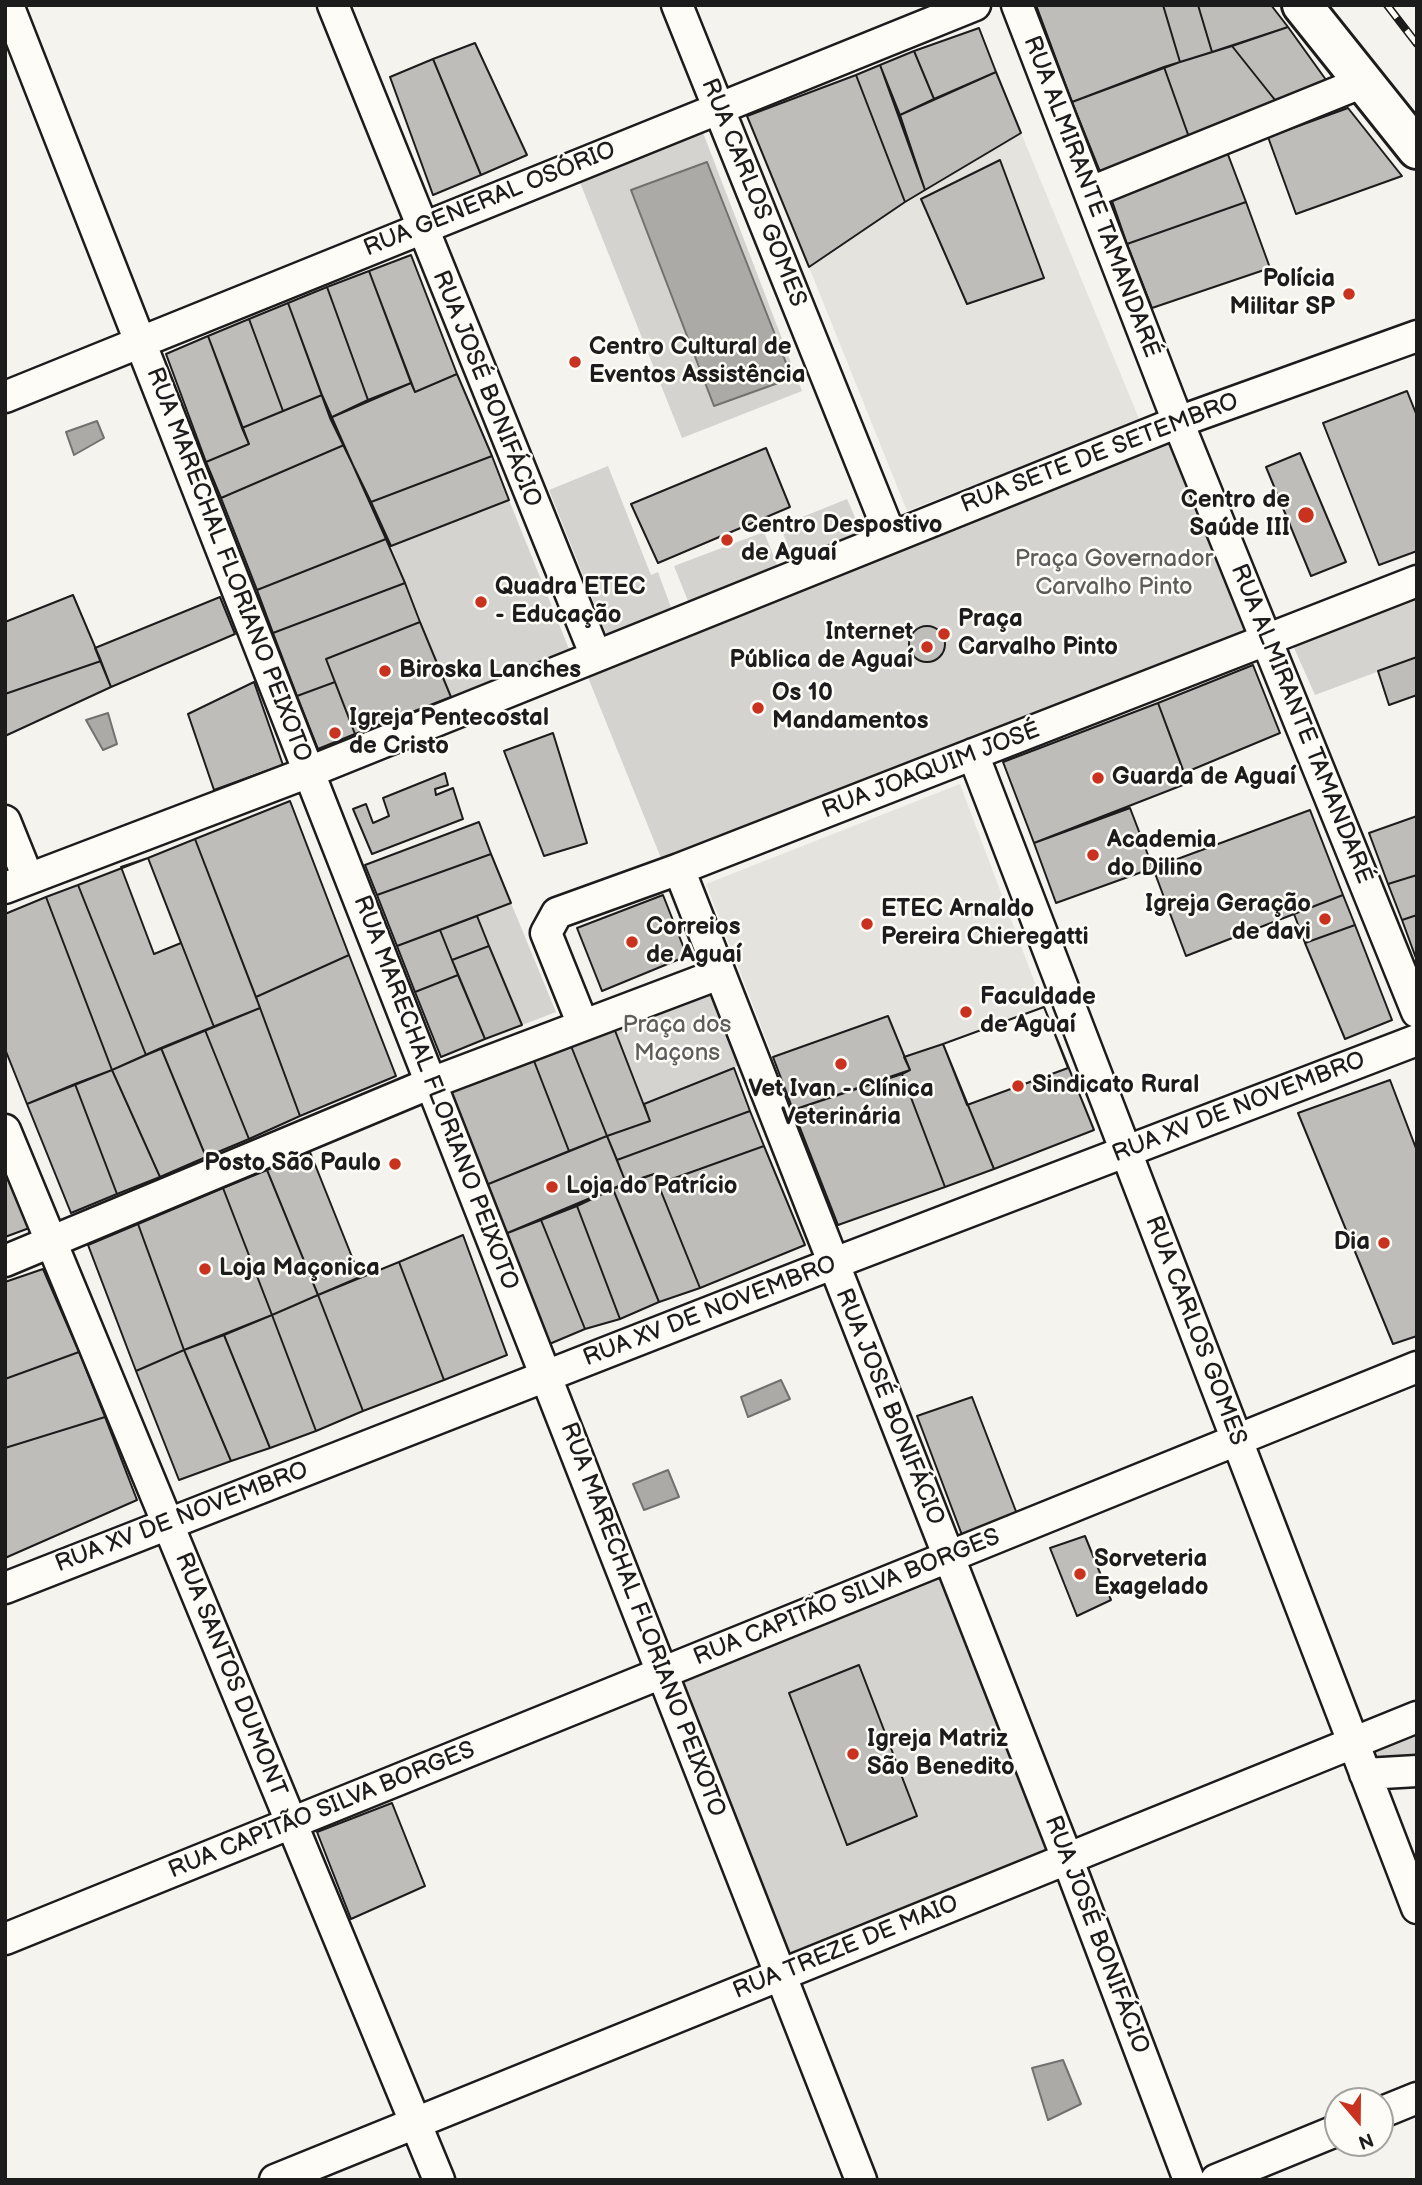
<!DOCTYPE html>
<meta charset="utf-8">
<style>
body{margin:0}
#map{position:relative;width:1422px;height:2185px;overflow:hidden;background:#f4f3ee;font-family:"Balsamiq Sans",sans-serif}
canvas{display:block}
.frame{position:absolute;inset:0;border:7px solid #1c1c1c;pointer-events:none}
.north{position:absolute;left:1324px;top:2087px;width:70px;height:70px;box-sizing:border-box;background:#fdfcf7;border:2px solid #a3a29f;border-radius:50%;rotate:160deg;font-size:19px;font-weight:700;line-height:28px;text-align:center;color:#1c1c1c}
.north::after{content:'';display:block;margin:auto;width:24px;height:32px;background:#c8321e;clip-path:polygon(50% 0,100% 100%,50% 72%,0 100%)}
</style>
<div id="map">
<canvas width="1422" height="2185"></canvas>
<div class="frame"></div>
<div class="north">N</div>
</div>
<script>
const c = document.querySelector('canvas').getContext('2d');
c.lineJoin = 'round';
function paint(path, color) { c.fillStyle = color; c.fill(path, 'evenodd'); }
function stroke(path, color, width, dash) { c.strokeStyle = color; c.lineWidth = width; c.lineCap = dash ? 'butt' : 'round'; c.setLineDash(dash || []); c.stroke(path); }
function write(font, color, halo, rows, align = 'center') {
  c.font = font + ' "Balsamiq Sans",sans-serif'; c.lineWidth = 5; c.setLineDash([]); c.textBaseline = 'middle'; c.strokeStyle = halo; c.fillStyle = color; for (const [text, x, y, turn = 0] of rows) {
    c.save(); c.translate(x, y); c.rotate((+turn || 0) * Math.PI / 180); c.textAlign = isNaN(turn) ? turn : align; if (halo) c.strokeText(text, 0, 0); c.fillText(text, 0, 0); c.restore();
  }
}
paint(new Path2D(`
 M1021,133l119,288 -233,90 -98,-244 96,-65z
 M960,784l84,223 -140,50 -17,-41 -114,41 -67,-173z`), '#e4e3de');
paint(new Path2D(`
 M702,130l100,261 -120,47 -103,-258z
 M1178,422l90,217 -601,234 -86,-213z
 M608,466l43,109 7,-3 15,41 -65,25 -59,-148z
 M847,499l16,37 -68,27 -15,-37z
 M509,500l60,149 -118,48 -60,-151z
 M764,532l15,38 -89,36 -16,-40z
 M1417,581v76l-102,38 -28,-63z
 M511,903l45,109 -34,13 -45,-109z
 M719,974l33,86 -108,44 -35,-88z
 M948,1557l119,301 -286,116 -119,-301z
 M1417,1717v54l-52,3 -12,-32z`), '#d4d3cf');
const water = new Path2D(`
 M707,162l85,216 -78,28 -83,-216z
 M97,421l7,17 -30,17 -8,-23z
 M108,713l9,31 -14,6 -17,-30z
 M781,1380l9,19 -42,18 -7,-20z
 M668,1470l11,27 -35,13 -11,-26z
 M1063,2060l18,44 -33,16 -16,-52z`);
paint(water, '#abaaa6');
stroke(water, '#72716f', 2);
const building = new Path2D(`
 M1036,5h127l17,57 -108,40z
 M1163,5h35l14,47 -32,10z
 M1198,5h73l17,22 -76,25z
 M1288,27l41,57 -50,21 -47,-59z
 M979,28l17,44 -62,27 -20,-48z
 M475,43l52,112 -46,20 -48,-116z
 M1232,46l47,59 -89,35 -26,-73z
 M914,51l20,48 -34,16 -20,-50z
 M433,59l48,116 -48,20 -43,-118z
 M880,65l45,125 -20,12 -49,-127z
 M1164,67l26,73 -89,34 -29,-72z
 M996,72l25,61 -96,57 -25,-75z
 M856,75l49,127 -96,65 -62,-151z
 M1348,108l54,68 -106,38 -28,-77z
 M1227,152l19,50 -119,42 -16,-46z
 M1000,160l44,118 -77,26 -46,-105z
 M1246,202l24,66 -118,40 -25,-64z
 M411,255l46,119 -42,18 -46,-121z
 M369,271l42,112 -43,17 -41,-113z
 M327,287l41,113 -38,18 -42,-115z
 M288,303l34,92 -39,16 -34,-92z
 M249,319l34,92 -41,17 -34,-92z
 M208,336l41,108 -43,18 -40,-108z
 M457,374l35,82 -121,46 -41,-84 81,-35 4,9z
 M1407,391l10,25v135l-38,14 -56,-142z
 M322,395l22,50 -123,53 -15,-36 43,-18 -7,-16z
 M344,445l42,94 -129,51 -36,-92z
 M766,448l24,59 -132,56 -27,-59z
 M1300,453l46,109 -35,14 -45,-109z
 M492,456l17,44 -118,46 -20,-44z
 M386,539l19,44 -132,50 -16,-43z
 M405,583l15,39 -94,37 9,23 -38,14 -24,-63z
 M73,595l28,66 -96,33v-72z
 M220,597l15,37 -124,53 -16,-39z
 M420,622l31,75 -96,37 -29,-75z
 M909 644a18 18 0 1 1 36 0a18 18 0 1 1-36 0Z
 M1417,657v38l-28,10 -11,-34z
 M101,661l10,26 -106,49v-42z
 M1253,665l27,68 -96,40 -26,-70z
 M254,682l29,83 -69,25 -26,-76z
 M335,682l20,52 -37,15 -21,-53z
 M1158,703l30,80 -154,60 -31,-81z
 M553,733l34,110 -43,13 -40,-105z
 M445,773l3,12 -13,4 1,6 17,-7 10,31 -91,35 -19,-45 13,-5 7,19 16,-7 -6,-18z
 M290,801l59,154 -93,42 -61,-158z
 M1130,808l23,60 -97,35 -22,-60z
 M1310,810l33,85 -157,61 -33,-88z
 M1417,816v59l-29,9 -19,-51z
 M479,822l12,32 -114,41 -12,-30z
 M195,839l65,169 -46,19 -66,-169z
 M491,854l20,49 -114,43 -20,-51z
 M148,858l66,169 -68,28 -68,-170z
 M148,858l33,85 -27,11 -33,-87z
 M1417,875v40l-15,5 -14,-36z
 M78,885l68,170 -34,15 -66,-173z
 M663,895l24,61 -85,35 -25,-63z
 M1343,895l12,30 -50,18 -11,-29z
 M46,897l66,173 -85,34 -22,-55v-135z
 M1417,915v46l-15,-41z
 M477,916l12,30 -37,14 -12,-30z
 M1355,925l37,95 -47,19 -40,-96z
 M440,930l18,45 -43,17 -18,-46z
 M489,946l33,79 -37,14 -33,-79z
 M349,955l47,121 -96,40 -44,-119z
 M458,975l27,64 -44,18 -26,-65z
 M1044,1007l50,123 -100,39 -51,-125z
 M1044,1007l24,61 -101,37 -24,-61z
 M260,1008l40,108 -51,23 -44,-109z
 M888,1016l22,54 -117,40 -20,-53z
 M614,1028l36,93 -43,15 -36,-90z
 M205,1030l44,109 -43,18 -45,-109z
 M943,1044l51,125 -49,18 -43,-113 8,-4 -6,-13z
 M571,1046l36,90 -38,15 -35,-90z
 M161,1048l45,109 -46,20 -48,-107z
 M534,1061l35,90 -83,34 -38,-93z
 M734,1068l16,43 -133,49 -10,-24 43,-15 -6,-17z
 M112,1070l48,107 -43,17 -42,-110z
 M902,1074l43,113 -107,38 -45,-115z
 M1390,1080l27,71v185l-24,8 -95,-231z
 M75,1084l42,110 -46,19 -44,-109z
 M750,1111l14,35 -106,38 -4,-10 -28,9 -9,-23z
 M607,1136l19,47 -121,51 -19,-49z
 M764,1146l41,99 -105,43 -42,-104z
 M310,1152l50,125 -42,18 -51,-125z
 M5,1160l27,67 -27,10z
 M267,1170l51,125 -46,20 -49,-127z
 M654,1174l46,114 -41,14 -46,-113z
 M223,1188l49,127 -88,35 -46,-126z
 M613,1189l46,113 -39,17 -43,-113z
 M577,1206l43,113 -35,10 -44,-109z
 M541,1220l44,109 -38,16 -42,-111z
 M138,1224l46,126 -48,21 -48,-126z
 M463,1235l44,120 -63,25 -45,-118z
 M399,1262l45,118 -81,31 -45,-116z
 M43,1269l36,83 -74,27v-97z
 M318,1295l45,116 -47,20 -44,-116z
 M272,1315l44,116 -46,17 -46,-113z
 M224,1335l46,113 -39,13 -47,-111z
 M184,1350l47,111 -52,19 -43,-109z
 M79,1352l26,65 -100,31v-69z
 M972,1397l45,117 -55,21 -45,-119z
 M105,1417l32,83 -132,58v-110z
 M1085,1536l26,64 -34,16 -27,-68z
 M859,1665l58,151 -70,29 -58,-152z
 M392,1803l33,83 -74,33 -34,-87z`);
paint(building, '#bebdba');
stroke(building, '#1c1c1c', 2);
const minor = new Path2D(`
 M8,5l853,2175
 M333,5l262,649
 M677,5l214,532
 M1017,5l161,417 239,590
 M1091,192l272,-110
 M5,397l970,-392
 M973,754l444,1154
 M5,821l23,57
 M679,869l388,989 122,322
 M5,888l304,-116 869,-350 239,-86
 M583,1025l-37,-92 11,-20 122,-44 738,-288
 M5,1130l434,1050
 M5,1261l426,-178 288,-109
 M5,1588l827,-324 585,-224
 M1365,1774l52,-3
 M5,1939l1412,-572
 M1380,2113l37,-15
 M275,2180l1142,-463
 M1216,2180l122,-50`);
const major = new Path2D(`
 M1302,5l115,144`);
stroke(minor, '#1c1c1c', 35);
stroke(major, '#1c1c1c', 44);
stroke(minor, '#fdfcf7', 30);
stroke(major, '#fdfcf7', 38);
const rail = new Path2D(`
 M1387,5l30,39`);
stroke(rail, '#1c1c1c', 8);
stroke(rail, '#fdfcf7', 5, [16]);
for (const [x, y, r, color] of [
 [1349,294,7,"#c8321e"],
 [575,362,7,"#c8321e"],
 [1306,515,9,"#c8321e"],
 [727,540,7,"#c8321e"],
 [481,602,7,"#c8321e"],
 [944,634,7,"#c8321e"],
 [927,647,7,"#c8321e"],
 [385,671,7,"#c8321e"],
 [758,708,7,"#c8321e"],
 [335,733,7,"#c8321e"],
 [1098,778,7,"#c8321e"],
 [1093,855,7,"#c8321e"],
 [1325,919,7,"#c8321e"],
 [867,924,7,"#c8321e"],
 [632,942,7,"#c8321e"],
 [966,1012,7,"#c8321e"],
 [841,1064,7,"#c8321e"],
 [1018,1086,7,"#c8321e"],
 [395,1164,7,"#c8321e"],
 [552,1187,7,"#c8321e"],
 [1384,1243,7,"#c8321e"],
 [205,1269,7,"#c8321e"],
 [1080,1574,7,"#c8321e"],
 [853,1754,7,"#c8321e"]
]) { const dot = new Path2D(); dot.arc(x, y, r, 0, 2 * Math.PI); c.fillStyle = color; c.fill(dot); stroke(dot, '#fdfcf7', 2.5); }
write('24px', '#1c1c1c', '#fdfcf7', [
 ["RUA CARLOS GOMES",753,193,68],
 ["RUA ALMIRANTE TAMANDARÉ",1091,197,69],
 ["RUA GENERAL OSÓRIO",490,200,-22],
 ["RUA JOSÉ BONIFÁCIO",486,389,68],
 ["RUA SETE DE SETEMBRO",1100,454,-21],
 ["RUA MARECHAL FLORIANO PEIXOTO",228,565,69],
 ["RUA ALMIRANTE TAMANDARÉ",1301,724,68],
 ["RUA JOAQUIM JOSÉ",931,771,-21],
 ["RUA MARECHAL FLORIANO PEIXOTO",435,1093,69],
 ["RUA XV DE NOVEMBRO",1239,1108,-21],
 ["RUA XV DE NOVEMBRO",710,1312,-21],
 ["RUA CARLOS GOMES",1195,1331,69],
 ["RUA JOSÉ BONIFÁCIO",889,1407,68],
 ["RUA XV DE NOVEMBRO",182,1518,-21],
 ["RUA CAPITÃO SILVA BORGES",847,1598,-22],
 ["RUA MARECHAL FLORIANO PEIXOTO",642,1620,69],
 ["RUA SANTOS DUMONT",230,1675,68],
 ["RUA CAPITÃO SILVA BORGES",322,1811,-22],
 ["RUA JOSÉ BONIFÁCIO",1096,1935,69],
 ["RUA TREZE DE MAIO",846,1948,-22]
]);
write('bold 24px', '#1c1c1c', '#fdfcf7', [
 ["Polícia",1335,280,"right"],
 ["Militar SP",1335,308,"right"],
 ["Centro Cultural de",589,348],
 ["Eventos Assistência",589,376],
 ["Centro de",1290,501,"right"],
 ["Saúde III",1290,529,"right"],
 ["Centro Despostivo",741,526],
 ["de Aguaí",741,554],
 ["Quadra ETEC",495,588],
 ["- Educação",495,616],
 ["Praça",958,620],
 ["Carvalho Pinto",958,648],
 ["Internet",913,633,"right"],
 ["Pública de Aguaí",913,661,"right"],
 ["Biroska Lanches",399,671],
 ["Os 10",772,694],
 ["Mandamentos",772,722],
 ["Igreja Pentecostal",349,719],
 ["de Cristo",349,747],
 ["Guarda de Aguaí",1112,778],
 ["Academia",1107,841],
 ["do Dilino",1107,869],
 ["Igreja Geração",1311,905,"right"],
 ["de davi",1311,933,"right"],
 ["ETEC Arnaldo",881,910],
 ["Pereira Chieregatti",881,938],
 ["Correios",646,928],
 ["de Aguaí",646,956],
 ["Faculdade",980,998],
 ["de Aguaí",980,1026],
 ["Sindicato Rural",1032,1086],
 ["Vet Ivan - Clínica",841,1090,"center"],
 ["Veterinária",841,1118,"center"],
 ["Posto São Paulo",381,1164,"right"],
 ["Loja do Patrício",566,1187],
 ["Dia",1370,1243,"right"],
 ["Loja Maçonica",219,1269],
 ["Sorveteria",1094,1560],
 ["Exagelado",1094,1588],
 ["Igreja Matriz",867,1740],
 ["São Benedito",867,1768]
], 'left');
write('24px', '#5c5c5b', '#fdfcf7', [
 ["Praça Governador",1114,560],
 ["Carvalho Pinto",1114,588],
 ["Praça dos",677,1026],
 ["Maçons",677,1054]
]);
</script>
